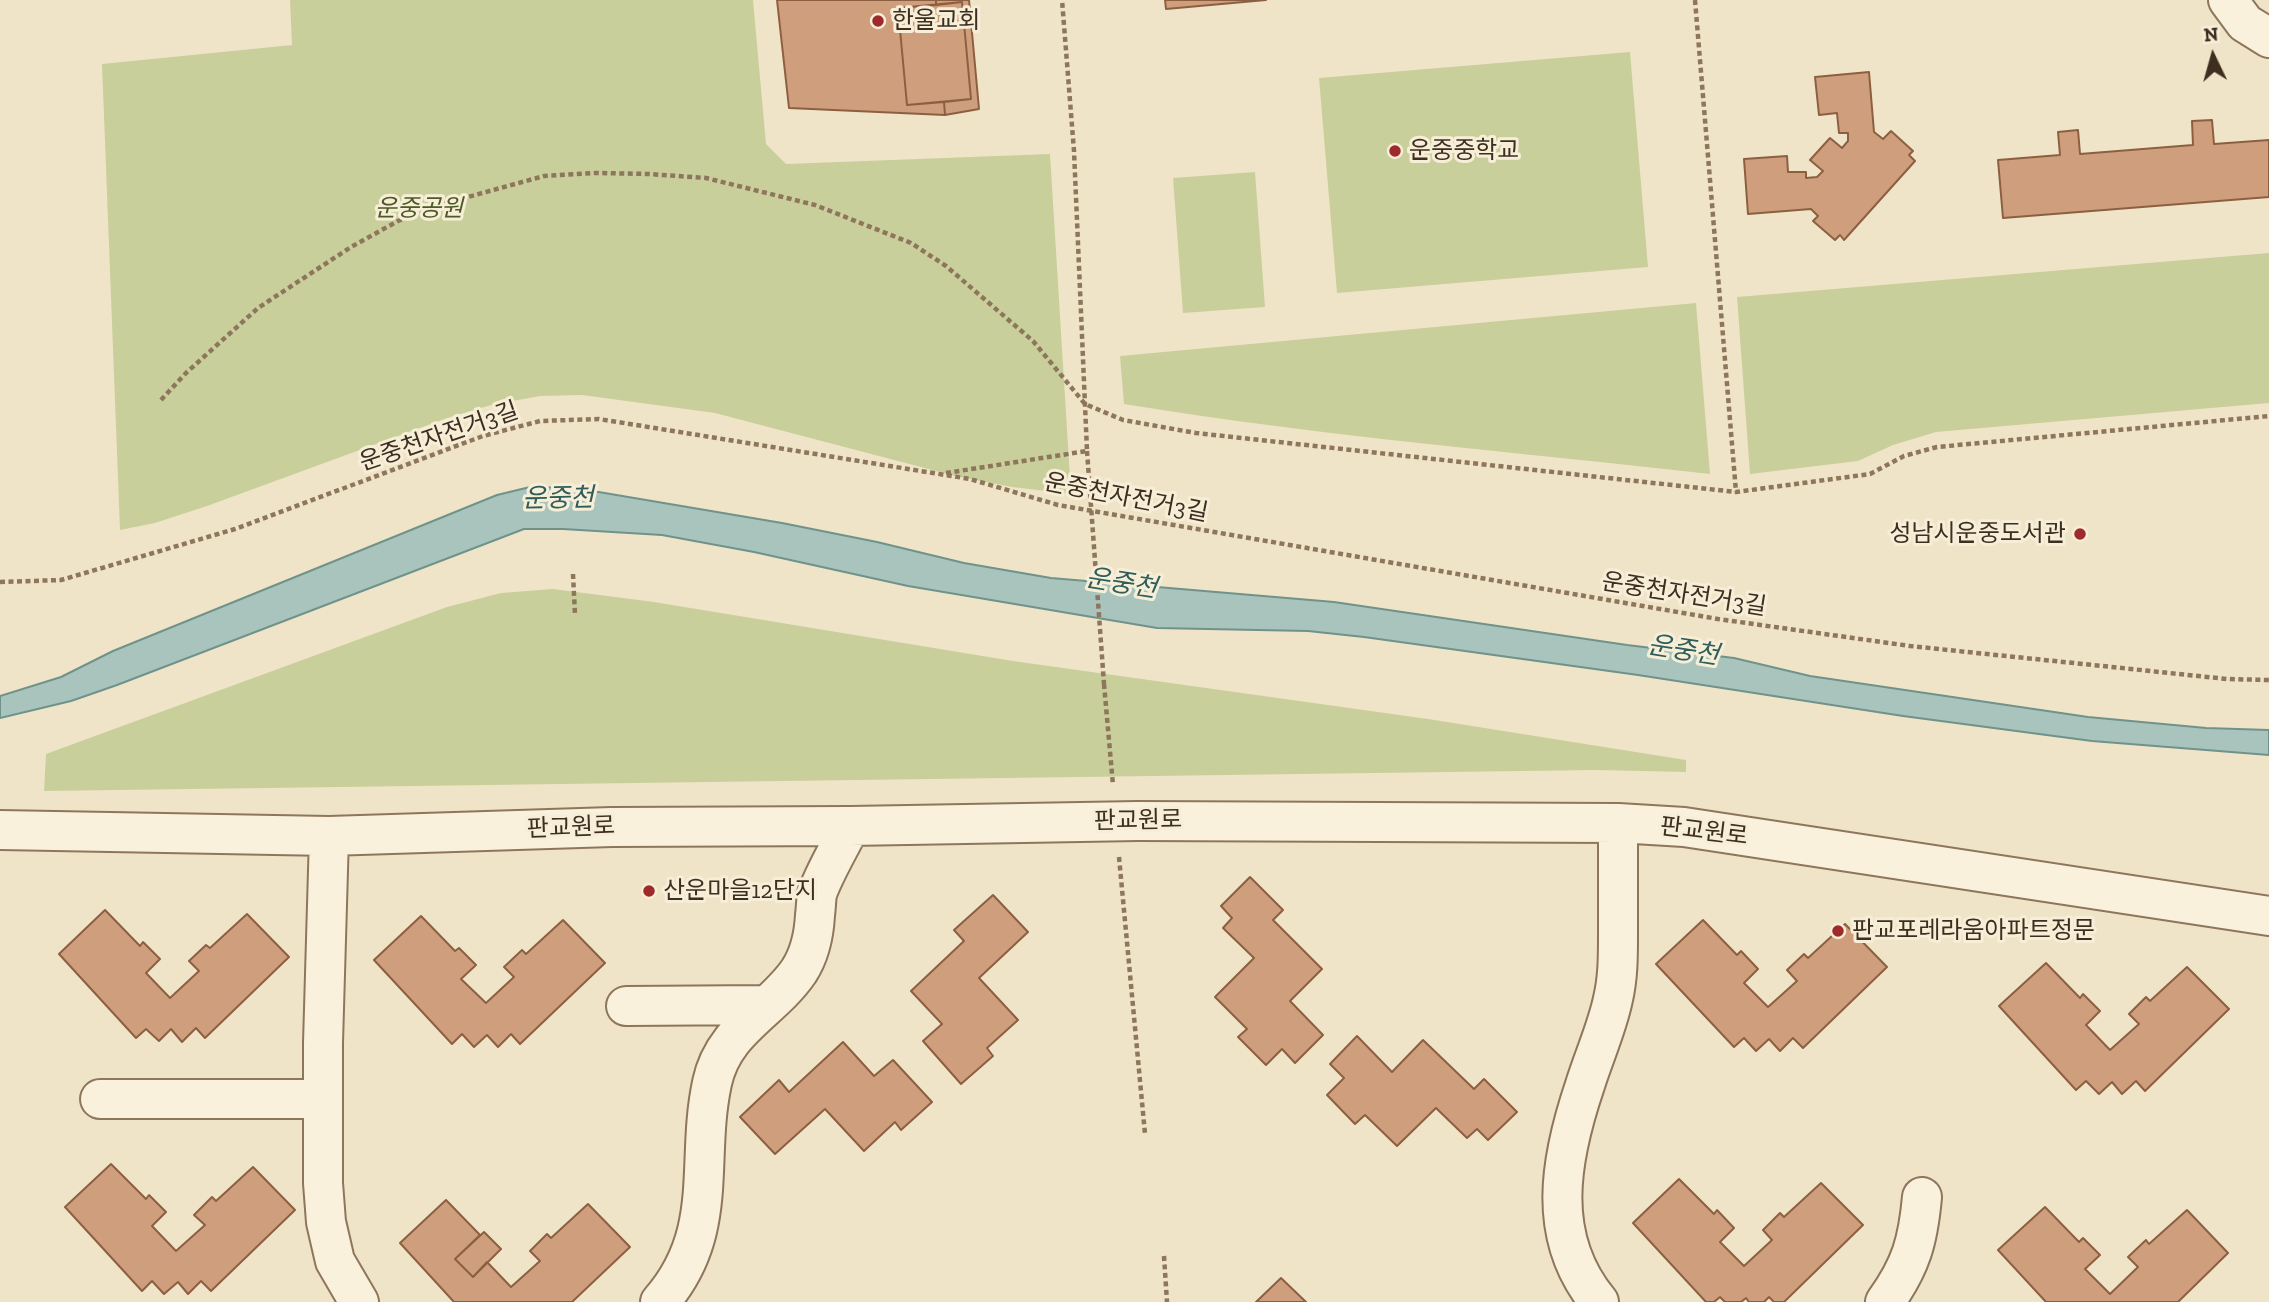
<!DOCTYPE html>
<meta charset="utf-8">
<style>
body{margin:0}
#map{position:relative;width:2269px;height:1302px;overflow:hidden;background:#f0e4c8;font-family:"Zilla Slab",serif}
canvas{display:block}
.north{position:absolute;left:2178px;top:21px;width:70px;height:70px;-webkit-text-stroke:5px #f7eed8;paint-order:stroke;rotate:355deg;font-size:19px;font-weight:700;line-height:28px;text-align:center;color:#3d2e20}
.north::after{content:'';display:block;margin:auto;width:24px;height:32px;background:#3d2e20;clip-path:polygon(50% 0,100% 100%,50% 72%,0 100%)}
</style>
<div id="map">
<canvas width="2269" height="1302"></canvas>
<div class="north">N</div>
</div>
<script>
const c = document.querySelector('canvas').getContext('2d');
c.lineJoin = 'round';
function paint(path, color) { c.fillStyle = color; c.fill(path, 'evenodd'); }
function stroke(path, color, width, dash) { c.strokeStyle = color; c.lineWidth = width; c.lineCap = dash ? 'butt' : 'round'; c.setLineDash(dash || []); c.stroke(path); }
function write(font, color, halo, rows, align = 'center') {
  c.font = font + ' "Zilla Slab","Noto Sans KR",serif'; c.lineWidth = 6; c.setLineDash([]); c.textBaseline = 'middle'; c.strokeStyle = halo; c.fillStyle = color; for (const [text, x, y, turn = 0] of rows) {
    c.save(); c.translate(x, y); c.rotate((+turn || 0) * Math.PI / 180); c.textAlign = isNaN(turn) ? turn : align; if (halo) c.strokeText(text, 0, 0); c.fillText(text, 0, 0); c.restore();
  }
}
paint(new Path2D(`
 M290,0h463l13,144 20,20 264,-10 21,340 -59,-7 -57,-11 -240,-63 -133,-18 -42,1 -49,9 -44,13 -240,88 -52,17 -35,7 -18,-466 190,-19z
 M1630,52l18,215 -311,26 -18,-215z
 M1255,172l10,135 -82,6 -10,-135z
 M2269,253v150l-333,29 -43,13 -35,16 -108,13 -13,-177z
 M1696,303l14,171c-195,-22 -392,-38 -586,-70l-4,-48z
 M553,589l101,13 359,59 415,58 258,41v12l-89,-2 -1553,21 2,-37 401,-147 54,-14z`), '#c9cf9b');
const water = new Path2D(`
 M530,487l45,1 207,35 95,19 87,21 87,15 283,24 293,43 107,13 76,18 278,41 118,11 63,2v25l-177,-14 -189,-25 -265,-41 -274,-38 -56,-6 -151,-3 -249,-42 -154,-34 -92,-17 -99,-6h-39l-407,156 -46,16 -71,17v-22l61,-19 52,-26 384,-156z`);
paint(water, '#a9c4bc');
stroke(water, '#6f938a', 2);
const building = new Path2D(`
 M777,0h159v5l-38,3 9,97 37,-3 1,13 -156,-7z
 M936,0h33l10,109 -34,6 -1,-13 27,-3 -9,-97 -26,3z
 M1165,0h101l-100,9z
 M962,2l9,97 -64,6 -9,-97z
 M1869,72l5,60 9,7 8,-8 22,20 -4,4 6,6 -71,79 -4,-5 -5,5 -22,-19 5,-5 -7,-7 -63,5 -4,-55 43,-3 1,16h18v6l11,-1 6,-6 -13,-11 20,-22 12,10 6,-7v-8h-9l-2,-20 -18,2 -4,-38z
 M2212,120l2,24 55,-4v57l-266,21 -5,-58 62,-5 -2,-23 20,-2 2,24 113,-9 -1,-24z
 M1250,877l33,33 -10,10 49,49 -32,32 33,34 -28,28 -13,-14 -16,16 -28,-28 9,-8 -32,-32 39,-39 -31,-30 9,-10 -11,-12z
 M993,895l35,37 -49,46 39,42 -31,28 6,8 -32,28 -38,-43 19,-17 -31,-33 53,-50 -10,-11z
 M105,910l35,36 3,-4 17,17 -14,14 24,25 29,-27 -10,-10 17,-16 4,3 37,-34 42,43 -84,81 -9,-10 -14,14 -11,-13 -12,12 -13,-12 -10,9 -77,-84z
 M421,916l34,35 4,-3 17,17 -15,14 25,24 28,-26 -10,-10 18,-17 4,4 37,-34 42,43 -85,81 -9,-10 -13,13 -11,-12 -13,12 -12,-13 -10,10 -78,-84z
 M1703,920l34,35 4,-4 17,18 -14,14 24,24 29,-26 -10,-11 17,-16 4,4 37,-34 42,43 -84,81 -10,-10 -13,13 -11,-12 -13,12 -12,-13 -10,9 -78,-83z
 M2046,963l34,35 3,-4 17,17 -14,14 24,25 29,-26 -10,-10 17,-17 4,4 37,-34 42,42 -84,82 -9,-10 -14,13 -10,-12 -13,12 -13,-13 -10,9 -77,-84z
 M1357,1036l35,36 31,-32 51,49 10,-10 33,33 -29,28 -11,-11 -10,9 -31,-30 -39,38 -32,-31 -10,9 -28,-29 17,-17 -14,-14z
 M843,1042l31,34 19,-16 39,42 -31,28 -6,-8 -31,29 -39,-42 -50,45 -35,-37 39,-37 10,12z
 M111,1164l35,35 3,-4 17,17 -14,14 24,25 29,-26 -11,-10 18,-18 4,4 37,-34 42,43 -84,81 -10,-10 -13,13 -10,-12 -14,12 -12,-13 -10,10 -77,-84z
 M1679,1179l35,35 3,-4 17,18 -14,14 24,24 28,-26 -9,-10 17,-17 4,4 37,-34 42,42 -79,77h-10l-5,-5 -5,5h-15l-3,-4 -5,4h-16l-5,-5 -6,5h-8l-73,-79z
 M446,1200l34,35 -25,24 18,18 14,-15 24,25 29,-26 -10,-10 17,-17 4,4 37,-34 42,43 -58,55h-118l-54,-59z
 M2045,1207l34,35 4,-4 17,17 -15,14 25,25 28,-27 -10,-10 18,-17 3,4 38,-34 41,43 -50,49h-132l-48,-52z
 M484,1232l17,17 -28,28 -18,-18z
 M1281,1278l25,24h-50z`);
paint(building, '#cf9f7d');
stroke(building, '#8d5f41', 2);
const minor = new Path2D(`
 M2228,0l17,23 24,15
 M0,830l329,6 283,-9 238,-1 288,-5 480,2 66,4 585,89
 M329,836l-6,207v140l3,39 9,39 24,41
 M626,1006l140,-1
 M100,1099h222
 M660,1302c61,-70 35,-140 52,-219 11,-54 59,-71 87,-112 11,-17 15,-37 16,-56 1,-7 1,-15 2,-21 6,-19 24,-49 33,-68
 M1599,1302c-54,-65 -39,-143 -14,-217 9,-29 22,-57 28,-86 5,-21 5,-43 5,-64 0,-37 0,-75 0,-112
 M1885,1302c26,-36 33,-61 37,-105`);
stroke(minor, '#8d765c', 42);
stroke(new Path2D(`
 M1695,0l41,492
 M161,400l25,-27 72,-65 93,-61 47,-26 48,-18 98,-27 52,-3 53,1 57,4 109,27 96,38 35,23 87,75 52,63 38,16 73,13 540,59 134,-18 34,-18 33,-9 332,-31
 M946,473l141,-22 -13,-300 -12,-151
 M573,574l2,41
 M0,582l61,-2 174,-51 248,-93 57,-15 59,-2 371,60 88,26 660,114 192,27 317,33 42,1
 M1104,684l9,101
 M1119,857l26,277
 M1164,1256l3,46`), '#8d765c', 4.5, [5, 3.5]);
stroke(minor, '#faf1dc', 38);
stroke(new Path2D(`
 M1087,451l17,233`), '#8d765c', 4.5, [5, 3.5]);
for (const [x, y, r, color] of [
 [878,21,7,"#9e2a2b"],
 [1395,151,7,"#9e2a2b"],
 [2080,534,7,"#9e2a2b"],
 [649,891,7,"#9e2a2b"],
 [1838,931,7,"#9e2a2b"]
]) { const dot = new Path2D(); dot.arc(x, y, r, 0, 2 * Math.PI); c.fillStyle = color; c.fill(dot); stroke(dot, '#f7eed8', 2.5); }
write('24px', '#3d2e20', '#f7eed8', [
 ["한울교회",892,21],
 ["운중중학교",1409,151],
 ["성남시운중도서관",2066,534,"right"],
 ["산운마을12단지",663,891],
 ["판교포레라움아파트정문",1852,931]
], 'left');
write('italic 24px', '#4d5a26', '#f7eed8', [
 ["운중공원",419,209]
]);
write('24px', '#3d2e20', '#f7eed8', [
 ["운중천자전거3길",439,437,-19],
 ["운중천자전거3길",1126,498,11],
 ["운중천자전거3길",1684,595,9],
 ["판교원로",1138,821,-1],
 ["판교원로",571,828,-2],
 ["판교원로",1704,832,7]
]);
write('italic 26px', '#2f5d5a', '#f7eed8', [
 ["운중천",558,499,-1],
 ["운중천",1121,584,9],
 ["운중천",1683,651,9]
]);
</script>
